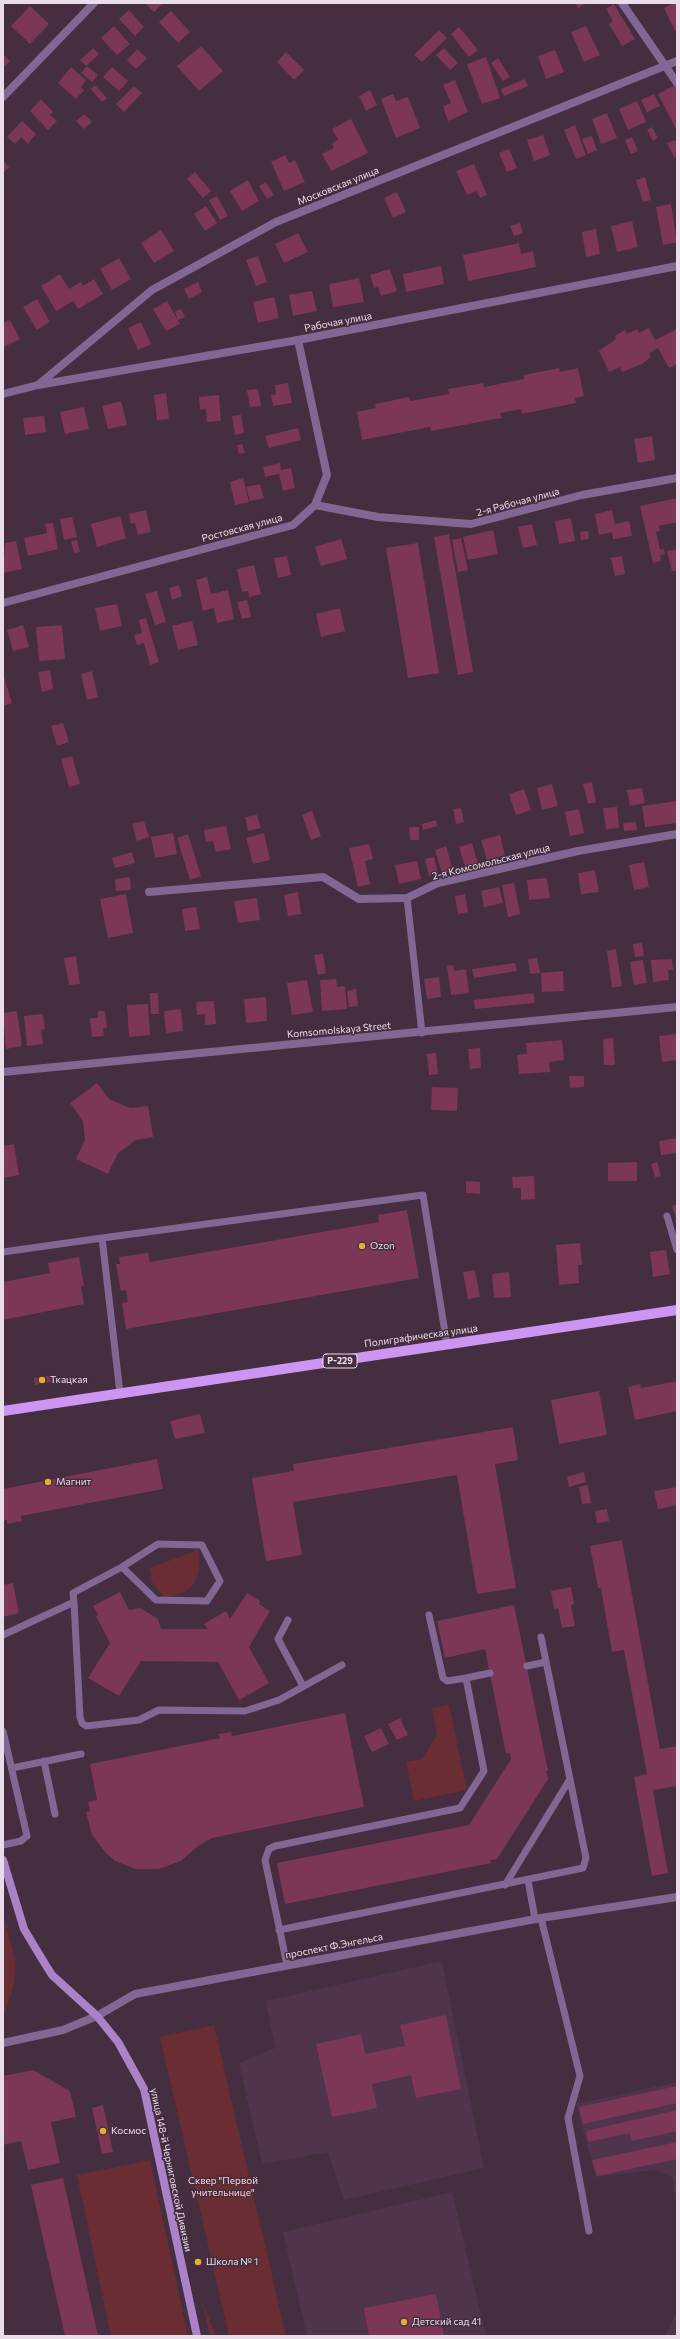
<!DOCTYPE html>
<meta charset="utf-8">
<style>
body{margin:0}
#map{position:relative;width:680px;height:2339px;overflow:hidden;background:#442e40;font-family:Commissioner,sans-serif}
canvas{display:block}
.frame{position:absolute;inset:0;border:4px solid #eadce8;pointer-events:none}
</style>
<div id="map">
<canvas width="680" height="2339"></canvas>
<div class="frame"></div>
</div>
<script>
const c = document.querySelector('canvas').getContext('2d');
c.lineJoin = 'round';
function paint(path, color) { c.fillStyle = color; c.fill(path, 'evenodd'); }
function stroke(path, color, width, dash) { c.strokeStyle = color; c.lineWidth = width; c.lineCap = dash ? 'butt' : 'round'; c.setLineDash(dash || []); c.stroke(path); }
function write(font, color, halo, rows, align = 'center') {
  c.font = font + ' Commissioner,sans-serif'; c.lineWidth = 3; c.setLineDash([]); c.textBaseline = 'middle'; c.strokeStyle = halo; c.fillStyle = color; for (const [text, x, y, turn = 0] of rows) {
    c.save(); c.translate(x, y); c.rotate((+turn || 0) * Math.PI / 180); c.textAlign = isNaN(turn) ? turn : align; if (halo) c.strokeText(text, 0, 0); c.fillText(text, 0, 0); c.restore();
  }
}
paint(new Path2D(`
 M442,1961l42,207 -140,32 -16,-48 -66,12 -23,-101 36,-15 -9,-47z
 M677,2082v123l-5,-28 -16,-7 -60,7 -20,-73z
 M452,2192l34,144h-179l-24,-104z
 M677,2312v24h-12z`), '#50344c');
paint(new Path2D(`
 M198,1550c4,30 -3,43 -34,47l-12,-15 -3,-14z
 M449,1705l18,85 -53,11 -8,-39 16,-3 15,-24 -5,-27z
 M3,1913l13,51 -3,24 -10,30z
 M214,2025l72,311h-57l-69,-299z
 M150,2160l38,176h-77l-34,-161z
 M202,2301l14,35h-6z`), '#6a2d33');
paint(new Path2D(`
 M145,3h16l1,1 -8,8z
 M575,3h12l-9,5z
 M674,3h3v27l-2,1 -11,-23z
 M614,4l21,35 -13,7 -13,-22 4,-3 -7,-12z
 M30,6l19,18 -19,20 -19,-18z
 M129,10l15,17 -9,9 -16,-17z
 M171,11l19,21 -12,11 -19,-21z
 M114,26l16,18 -13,11 -16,-17z
 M586,26l14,29 -16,7 -13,-30z
 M459,27l19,23 -9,7 -18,-23z
 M439,30l8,8 -25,24 -8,-7z
 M201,46l22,25 -24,20 -22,-25z
 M93,48l6,6 -13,12 -6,-6z
 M444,48l14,15 -8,7 -14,-15z
 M137,49l10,9 -11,11 -9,-9z
 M555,50l9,22 -18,7 -8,-23z
 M286,52l18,18 -10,10 -17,-18z
 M3,54l7,7 -7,7z
 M486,57l14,41 -18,6 -15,-40z
 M498,58l12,19 -7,4 -12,-18z
 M87,66l11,9 -6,7 -11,-9z
 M71,67l15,13 -5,7 3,3 -8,9 -18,-16z
 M112,67l16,14 -9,10 -16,-14z
 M525,79l3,7 -24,10 -3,-7z
 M455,80l13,32 -20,9 -5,-15 8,-3 -8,-18z
 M95,85l12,13 -5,4 -11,-13z
 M675,85l2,4v42l-19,-37z
 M134,86l8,7 -18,19 -8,-8z
 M370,90l7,15 -11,6 -7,-15z
 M393,94l3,7 12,-4 12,31 -24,10 -15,-39z
 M654,94l6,12 -13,6 -6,-12z
 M41,99l12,13 -3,3 7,6 -9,9 -18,-19z
 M637,101l9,21 -18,8 -9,-21z
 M607,113l10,25 -16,6 -9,-25z
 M84,114l8,8 -8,7 -8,-8z
 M351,119l17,34 -37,18 -9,-17 12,-6 -2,-5 6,-3 -6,-11z
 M22,121l14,13 -8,10 -7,-7 -6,7 -8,-7z
 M575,125l11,30 -10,4 -12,-29z
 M652,127l6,11 -5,3 -6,-11z
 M543,135l7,20 -16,6 -7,-21z
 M592,136l5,14 -9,4 -6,-15z
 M632,137l6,14 -7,3 -6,-14z
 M675,140l2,5 -2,14 -8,-16z
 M509,149l8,19 -10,4 -8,-19z
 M285,155l4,8 6,-3 10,22 -21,9 -13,-29z
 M3,160l6,7 -6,6z
 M474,164l13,31 -7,3 -3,-7 -10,4 -11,-24z
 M195,172l16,19 -8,7 -16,-19z
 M645,177l6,23 -8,2 -7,-22z
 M248,180l11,21 -17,10 -12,-20z
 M266,182l8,13 -7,4 -8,-13z
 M397,192l9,20 -13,6 -9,-20z
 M217,196l11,20 -8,4 -11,-20z
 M671,204l6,38 -14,3 -7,-38z
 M206,206l11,17 -12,8 -11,-17z
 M632,221l6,26 -21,5 -6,-26z
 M520,223l3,10 -9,3 -4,-10z
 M596,229l4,25 -14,3 -4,-25z
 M161,230l13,21 -20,12 -13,-20z
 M298,233l10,19 -24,11 -9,-19z
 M519,243l2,11 12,-3 3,16 -68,14 -5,-26z
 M258,256l9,26 -11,4 -10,-26z
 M119,258l12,21 -19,11 -12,-21z
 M441,266l3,18 -38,8 -3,-18z
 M390,269l7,22 -16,5 -3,-9 -4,1 -4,-13z
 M60,274l9,15 12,-7 2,4 11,-7 9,15 -25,15 -5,-8 -17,10 -15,-25z
 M359,278l5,24 -31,5 -4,-23z
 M198,282l4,10 -13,7 -5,-10z
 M312,291l5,20 -24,5 -4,-21z
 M274,297l5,21 -21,5 -5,-21z
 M37,299l13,23 -13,8 -14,-23z
 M167,301l13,23 -14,7 -13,-22z
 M181,309l4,8 -7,3 -3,-8z
 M10,320l10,19 -16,8 -1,-24z
 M141,322l10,22 -13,6 -10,-22z
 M649,328l6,12 22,-11v35l-8,4 -11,-20 -9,5 2,4 -9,7 -20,8 -2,-5 -11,5 -10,-21 17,-12 -1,-3 10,-6 2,4 10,-5 2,4z
 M559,368l1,4 18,-4 6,28 -9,2 1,5 -54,11 -1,-5 -21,4 1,5 -70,13 -1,-4 -68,13 -5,-28 19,-4 -1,-4 34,-7 1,4 39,-7 -1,-5 35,-6 1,4 40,-8v-4z
 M288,383l4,20 -19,3 -2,-11 5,-1 -1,-9z
 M258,389l3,17 -11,1 -3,-17z
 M166,393l3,26 -12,1 -3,-25z
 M219,395l2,26 -14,1 -1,-13 -6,1 -1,-13z
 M121,401l6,24 -19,4 -6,-23z
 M84,407l5,22 -24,5 -5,-22z
 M241,415l3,18 -9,2 -3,-19z
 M44,416l2,16 -21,3 -2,-17z
 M298,428l3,12 -32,8 -4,-12z
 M652,436l3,24 -17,3 -4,-24z
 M242,444l3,9 -6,1 -2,-9z
 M280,463l1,7 10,-2 4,20 -12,3 -4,-17 -14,3 -2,-10z
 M243,478l6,24 -14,3 -5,-23z
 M260,484l4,14 -14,3 -4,-14z
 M677,498v24l-18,4 1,5 -4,1 4,18 4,-1 1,5 -5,1 1,6 -8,2 -13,-57z
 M146,510l5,22 -13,3 -3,-12 -4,1 -2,-10z
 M612,510l3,14 14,-3 3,15 -19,3 -1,-7 -13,3 -4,-21z
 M120,516l6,22 -29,9 -6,-23z
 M72,517l5,20 -13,3 -4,-21z
 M571,518l4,23 -16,3 -4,-23z
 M53,523l5,26 -30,7 -4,-18 23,-5 -2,-9z
 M532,524l5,21 -14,3 -5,-21z
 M493,530l5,24 -30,6 -5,-23z
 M588,531l1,8 -8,1 -1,-8z
 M449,534l24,138 -15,3 -24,-138z
 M461,538l7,32 -10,2 -6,-32z
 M341,539l6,20 -26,7 -6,-19z
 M77,540l3,12 -6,1 -3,-12z
 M16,541l6,28 -19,4 2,-30z
 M418,543l21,130 -31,5 -22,-130z
 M677,549v21l-5,1 -5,-20z
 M287,556l4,19 -13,3 -4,-20z
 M622,556l3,18 -10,2 -4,-18z
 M254,565l7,29 -12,3 -1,-6 -6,1 -5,-23z
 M207,577l4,17 17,-4 6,29 -17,4 -3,-15 -11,3 -7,-31z
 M179,585l3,11 -10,4 -3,-12z
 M157,591l9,31 -11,3 -10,-31z
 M247,600l4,17 -9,2 -5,-17z
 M117,604l5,22 -22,5 -5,-23z
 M340,608l5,23 -24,6 -5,-23z
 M146,618l13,44 -9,3 -6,-22 -7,2 -3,-10 8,-2 -3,-13z
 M192,621l6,24 -20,5 -6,-24z
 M23,625l6,22 -16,4 -6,-21z
 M62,625l3,34 -26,2 -3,-34z
 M50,670l3,19 -11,3 -4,-20z
 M92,671l6,26 -11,3 -6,-26z
 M3,673l9,30 -9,3z
 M63,723l6,19 -12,4 -6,-20z
 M72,756l8,28 -11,3 -8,-28z
 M592,782l4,20 -8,2 -5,-20z
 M552,784l6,22 -16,4 -5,-22z
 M642,788l3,15 -15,3 -3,-16z
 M524,789l7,21 -15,5 -7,-21z
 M677,801v22l-32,4 -3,-21z
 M617,807l2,21 -13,1 -3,-21z
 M461,808l3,14 -8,2 -3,-15z
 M579,809l5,24 -14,3 -5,-24z
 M312,811l9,25 -10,4 -9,-25z
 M257,815l4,13 -13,3 -3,-14z
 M436,820l1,6 -14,4 -1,-6z
 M144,821l5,16 -12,4 -5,-17z
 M636,822l1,8 -13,1 -1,-8z
 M226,826l5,23 -15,3 -3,-11 -7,1 -2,-12z
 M409,827h10v13h-9z
 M173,833l4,21 -22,4 -4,-21z
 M264,833l6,27 -17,4 -7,-26z
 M188,834l13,42 -11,4 -13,-42z
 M500,835l5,20 -18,5 -6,-20z
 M472,843l6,21 -13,3 -6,-20z
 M369,844l4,15 -8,2 5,23 -12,3 -9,-39z
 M446,846l7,25 -11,3 -7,-24z
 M132,852l3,11 -20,5 -3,-10z
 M434,857l4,17 -9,2 -4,-17z
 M417,861l4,18 -22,5 -4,-19z
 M644,862l5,25 -15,3 -5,-25z
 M595,870l4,22 -18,2 -3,-21z
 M130,877l1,13 -15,1 -1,-12z
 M547,878l3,20 -21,2 -2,-20z
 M514,883l6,31 -12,3 -6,-32z
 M499,887l4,16 -19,4 -3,-16z
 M298,892l3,22 -13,2 -4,-21z
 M126,894l7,39 -25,5 -8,-39z
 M465,894l3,18 -10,2 -3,-18z
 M257,898l3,22 -22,3 -4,-22z
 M196,907l4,22 -15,2 -3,-22z
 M642,943l2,13 -9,1 -2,-13z
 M616,949l6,37 -10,2 -5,-37z
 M323,954l3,19 -8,2 -4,-20z
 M76,956l4,28 -11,1 -5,-27z
 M537,958l3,15 -10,1 -2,-15z
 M672,959l1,11h-5l1,10 -16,2 -2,-22z
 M643,960l4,23 -13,2 -4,-23z
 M515,963l2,8 -43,7 -2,-9z
 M453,965l1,6 12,-2 3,24 -18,2 -4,-29z
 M563,971l1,20 -22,1 -1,-19z
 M439,977l2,20 -14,2 -3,-20z
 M336,979l1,8 8,-1 2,23 -25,2 -2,-31z
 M307,980l6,32 -21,3 -5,-32z
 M356,989l2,17 -9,1 -2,-16z
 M150,993h8l1,21h-8z
 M534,993l1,10 -60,6 -1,-9z
 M266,997l1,24 -21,2 -2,-24z
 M214,1001l2,23 -11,1v-11l-8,1 -1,-13z
 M148,1004l2,31 -21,2 -2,-32z
 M181,1009l2,22 -17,2 -2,-22z
 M17,1011l5,35 -16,3 -3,-36z
 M98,1011h7l2,17h-4l1,8 -12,1 -2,-19h8z
 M43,1014l2,15 -4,1 2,14 -16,2 -3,-30z
 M677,1034v26l-15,2 -3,-26z
 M613,1038l2,27h-11l-1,-26z
 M562,1040l2,20 -15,2 1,10 -31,2 -2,-19 10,-1 -1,-11z
 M480,1048l1,20 -11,1 -2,-20z
 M436,1053l2,21 -9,1 -2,-21z
 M569,1076h15v11l-14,1z
 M97,1083l12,16 21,9 18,-2 5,31 -17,3 -18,13 -10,21 -32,-15 9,-19 -2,-19 -13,-18z
 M432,1087l26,1 -1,23 -26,-1z
 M677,1138v15l-16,2 -2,-14z
 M14,1144l5,31 -16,3v-32z
 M637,1162v19h-29v-18z
 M657,1162l4,14 -6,1 -4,-13z
 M534,1176l1,23 -14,1v-12h-8l-1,-11z
 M466,1181l14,1v12l-14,-1z
 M677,1204v17l-5,-15z
 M407,1210l12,68 -293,51 -4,-26 6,-1 -2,-12 -5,1 -5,-27h4l-1,-7 29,-4 2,9 229,-40 -1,-7z
 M580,1243l2,22h-4l1,18 -20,2 -3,-40z
 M666,1250l4,24 -17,3 -3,-25z
 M79,1257l5,29h-3l3,18 -81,16v-38l47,-9 -2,-10z
 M475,1270l5,27 -12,2 -5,-27z
 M509,1272l2,25 -17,1 -2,-24z
 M50,1376l1,6 -16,3 -1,-7z
 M677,1381v30l-42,9 -7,-33 12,-3 1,4z
 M599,1391l8,44 -48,9 -8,-44z
 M200,1414l5,19 -30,6 -5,-18z
 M513,1427l5,33 -23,4 21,124 -39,6 -20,-119 -164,27 9,53 -36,6 -14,-83 42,-7 -1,-7z
 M157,1459l6,30 -142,27 1,5 -15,3v-4l-4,1v-32z
 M584,1472l2,10 -17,5 -2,-10z
 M588,1485l3,18 -9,1 -3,-17z
 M677,1487v18l-19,4 -4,-18z
 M607,1509l2,12 -12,2 -2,-12z
 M622,1540l38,209 17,-3v40l-24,4 15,83 -16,3 -18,-99 13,-3 -23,-124 -12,2 -11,-64h-3l-8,-42z
 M13,1583l6,30 -16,4v-32z
 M571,1587l3,17 -3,1 4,21 -13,2 -4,-20 -4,1 -3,-18z
 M120,1592l9,18 11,-2 18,11 3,10h47l-4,-5 22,-13 4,8 17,-26 13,8 -1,3 11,7 -21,36 20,36 -30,17 -21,-38 -77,-1 -22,35 -31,-18 22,-35 -14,-27 2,-1 -5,-9z
 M514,1605l34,166h-2l2,8 -51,80 -7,1 1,3 -206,41 -8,-41 192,-38 42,-66 -1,-6 -4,1 -21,-105 -40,9 -8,-37z
 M345,1713l19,94 -152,31 -14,8 -17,15 -22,8h-23l-21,-8 -9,-8 -14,-18 -6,-23 4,-1 -2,-9 9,-2 -7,-36 130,-26 -1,-4 12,-2 1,4z
 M400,1718l8,17 -11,5 -9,-16z
 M381,1728l8,16 -17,8 -8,-16z
 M446,2015l15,74 -45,9 -5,-23 -39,9 5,24 -45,9 -16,-73 45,-10 4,20 40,-8 -5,-21z
 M33,2070l37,21 6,26 -25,5 9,41 -32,7 -7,-29 -18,4v-69z
 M677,2086v17l-94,21 -4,-17z
 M103,2105l10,47 -11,2 -10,-46z
 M677,2110v21l-45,10 -2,-8 -42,9 -2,-11z
 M677,2142v17l-80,17 -5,-16z
 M63,2178l35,158h-33l-34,-151z
 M436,2294l8,42h-75l-5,-28z`), '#7c3656');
stroke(new Path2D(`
 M407,898l15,135
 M667,1216l10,34
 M3,1252l99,-14
 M120,1393l-18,-155 321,-43 24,150
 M74,1602l-1,-9 49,-26 34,33 51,1 13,-20 -18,-36 -44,-1 -36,23
 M288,1620l-10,19 25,47
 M3,1635l71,-33 6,115 2,6 4,3 53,-6 20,-10 86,1 34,-11 63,-35
 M527,1666l19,-4
 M466,1678l24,-5
 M3,1731l24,105 -6,5 -18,4
 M44,1761l11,53
 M12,1768l69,-14
 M528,1880l7,39
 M505,1885l65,-106
 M541,1918l39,158 -12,42 21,113
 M279,1930l304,-62 3,-10 -45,-221
 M287,1965l-22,-105 4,-11 6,-3 185,-38 24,-37 -18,-93 -19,3 -4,-3 -14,-63`), '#816794', 7);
stroke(new Path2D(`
 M622,3l55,80
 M3,97l91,-94
 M38,385l114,-95 124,-68 401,-161
 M315,505l63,12 93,7 111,-29 95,-17
 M3,603l290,-78 22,-20 12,-30 -29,-135
 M149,892l174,-15 36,22 48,-1 31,-15 140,-32 99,-17
 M3,1072l674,-65
 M3,2043l60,-13 34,-14 38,-22 406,-76 136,-21`), '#816794', 8);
stroke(new Path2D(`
 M3,394l35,-9 260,-45 379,-74`), '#816794', 8);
stroke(new Path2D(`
 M3,1860l21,69 18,30 10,16 45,41 21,26 26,47 53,247`), '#ab82c8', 8);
stroke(new Path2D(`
 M3,1411l674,-101`), '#cc95f1', 10);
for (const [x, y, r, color] of [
 [362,1246,4,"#e7ac36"],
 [42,1380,4,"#e7ac36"],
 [48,1482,4,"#e7ac36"],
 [103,2131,4,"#e7ac36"],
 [198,2262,4,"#e7ac36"],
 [404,2322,4,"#e7ac36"]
]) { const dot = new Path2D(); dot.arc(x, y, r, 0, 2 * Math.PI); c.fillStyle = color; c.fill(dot); stroke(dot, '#442e40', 1.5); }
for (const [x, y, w] of [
 [340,1361,34]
]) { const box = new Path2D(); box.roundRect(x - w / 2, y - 7, w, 14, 3); c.fillStyle = '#442e40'; c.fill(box); stroke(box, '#eadce8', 1); }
write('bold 9px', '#eadce8', null, [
 ["Р-229",340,1361]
]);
write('10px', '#eadce8', '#442e40', [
 ["Московская улица",338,186,-22],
 ["Рабочая улица",338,322,-11],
 ["2-я Рабочая улица",518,502,-15],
 ["Ростовская улица",242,528,-15],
 ["2-я Комсомольская улица",491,862,-14],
 ["Komsomolskaya Street",339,1030,-5],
 ["Полиграфическая улица",421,1336,-8],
 ["проспект Ф.Энгельса",334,1946,-11],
 ["улица 148-й Черниговской Дивизии",171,2170,78]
]);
write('10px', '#eadce8', '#442e40', [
 ["Ozon",370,1246],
 ["Ткацкая",50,1380],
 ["Магнит",56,1482],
 ["Космос",111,2131],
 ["Школа № 1",206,2262],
 ["Детский сад 41",412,2322]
], 'left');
write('10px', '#ffd0d2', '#442e40', [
 ["Сквер \"Первой",223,2181],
 ["учительнице\"",223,2193]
]);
</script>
